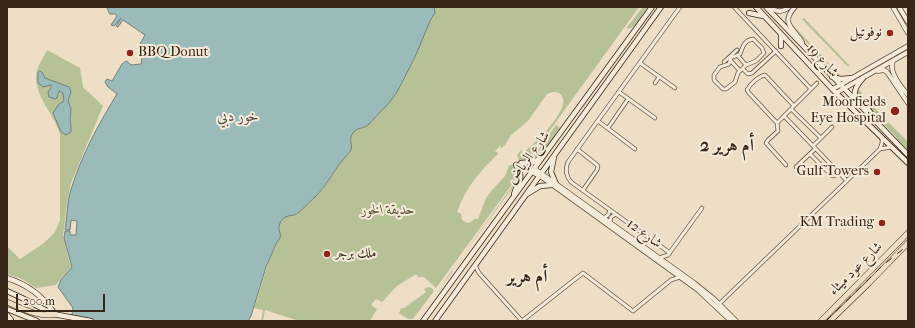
<!DOCTYPE html>
<meta charset="utf-8">
<style>
body{margin:0}
#map{position:relative;width:915px;height:328px;overflow:hidden;background:#eddec5;font-family:"IM FELL French Canon",serif}
canvas{display:block}
.frame{position:absolute;inset:0;border:8px solid #382719;pointer-events:none}
.scale{position:absolute;left:16px;top:294px;width:89px;height:18px;box-sizing:border-box;border:2px solid #382719;border-top:0;padding-left:5px;font-size:12px;line-height:14px;white-space:nowrap;color:#382719;-webkit-text-stroke:3px #f3ead9;paint-order:stroke}
</style>
<div id="map">
<canvas width="915" height="328"></canvas>
<div class="frame"></div>
<div class="scale">200 m</div>
</div>
<script>
const c = document.querySelector('canvas').getContext('2d');
c.lineJoin = 'round';
function paint(path, color) { c.fillStyle = color; c.fill(path, 'evenodd'); }
function stroke(path, color, width, dash) { c.strokeStyle = color; c.lineWidth = width; c.lineCap = dash ? 'butt' : 'round'; c.setLineDash(dash || []); c.stroke(path); }
function write(font, color, halo, rows, align = 'center') {
  c.font = font + ' "IM FELL French Canon",Amiri,serif'; c.lineWidth = 4; c.setLineDash([]); c.textBaseline = 'middle'; c.strokeStyle = halo; c.fillStyle = color; for (const [text, x, y, turn = 0] of rows) {
    c.save(); c.translate(x, y); c.rotate((+turn || 0) * Math.PI / 180); c.textAlign = isNaN(turn) ? turn : align; if (halo) c.strokeText(text, 0, 0); c.fillText(text, 0, 0); c.restore();
  }
}
paint(new Path2D(`
 M434,7h205l-112,155 -8,-2 -2,-5 4,-5 2,3c10,-8 54,-48 36,-60 -5,-2 -8,-1 -12,1l-19,27 -17,14 -6,10 -4,3 -2,-3v2l-4,4 3,2 -1,2c-18,17 -32,34 -40,57l4,2 1,6 5,3 4,-1 3,-3h4l8,-21 7,-9 12,-13 4,-10 2,-1 3,1 4,7 -2,6 -80,109 -12,-11h-6l-2,-3 -19,12 -15,16 -6,-3 -5,6 6,4 -7,12h-71l-34,-11 -2,11h-2l2,-11 -9,-2c9,-24 13,-50 27,-72 -3,-8 -2,-17 7,-20 2,-1 4,0 6,-1 6,-2 16,-14 21,-18 11,-11 17,-23 26,-35 3,-4 7,-7 10,-12 2,-5 -3,-11 2,-17 4,-6 10,-4 15,-8l21,-22 8,-11 17,-33 17,-40 4,-6z
 M643,7h5l-13,19 -7,3 -1,-2z
 M804,18l46,48h-3l-45,-47z
 M790,22l49,52 1,4 -5,-1 -8,-9 -17,-22 -17,-18z
 M47,50l33,18 3,19 20,19 -32,77 -5,27 -3,27 8,30 -15,18 -20,3 -14,-9 -15,-5v-28l13,13 24,-16 11,-11 5,-12v-86c-6,-21 -29,-41 -23,-64 2,-6 7,-13 10,-20z
 M856,90l5,1 1,4 46,47v9l-11,-11 -1,-3 -36,-37z
 M556,125l4,3 -19,27 -7,4 -1,-2z
 M516,181l1,1 -65,88 1,1 -15,19z
 M428,287l4,1 2,3 -21,28h-5l-9,-6 2,-5h3l22,-16 -2,-3z`), '#b7c196');
const water = new Path2D(`
 M107,7h327l1,6 -4,6 -17,40 -17,33 -8,11 -21,22c-4,4 -11,2 -15,8 -5,6 0,12 -2,17 -3,5 -7,8 -10,12 -9,12 -15,24 -26,35 -5,4 -15,16 -21,18 -1,1 -4,0 -6,1 -9,3 -11,12 -7,20l-5,8 -10,23 -15,49 -3,5h-177l2,-13 -15,-21 3,-7 11,-13 -8,-29 1,-7h5v4h6l1,-14 -6,-1 -1,10h-5c2,-12 2,-25 5,-37 10,-35 28,-68 47,-99l-9,-7 -3,-5 2,-3 5,2 10,-17 4,-3 2,1 3,3 10,-1 2,-11 3,-5 -6,-4 5,-9 -22,-15 -5,7 -2,-1 5,-8 -7,8 -3,-1 6,-9 -2,-2h-5z
 M40,71l2,1 3,6 24,9c4,6 0,8 -1,14l3,8 -1,11 1,7v5l-5,3 -5,-3 -8,-19 6,-9 5,-3 -1,-8 -4,-2 -2,7 -2,1 -6,-2 -1,-5 3,-4v-3l-8,2 -5,-4v-10z`);
paint(water, '#9abbba');
stroke(water, '#73807a', 1);
const minor = new Path2D(`
 M734,7l77,82
 M753,39l9,9 2,5 -8,8 -10,4 -8,8 -3,9 -9,7h-3l-9,-9v-5l6,-8 9,-3 2,-6 9,-4c3,-7 3,-13 13,-15z
 M737,55l9,10
 M731,61l9,10
 M724,62l13,-12
 M640,63l35,25
 M743,69l5,5 4,-1 24,-22
 M655,83l4,-6
 M817,83l-33,33 63,65
 M619,92l36,26
 M791,109l30,29
 M784,116l-6,6h-2l-27,-29 -2,-3c3,-6 12,-14 18,-15l29,31
 M598,121l37,28
 M777,122l1,9 -10,9 -2,3 20,22
 M608,128l20,-29
 M813,146l19,-19
 M577,149l19,15 2,2 -1,4 -14,20
 M880,149l11,-2
 M810,154l21,21 3,1 4,-4
 M796,167l19,-18
 M604,218l4,-3 2,-5
 M610,222l1,-5 5,-3
 M670,253l-99,-71c-5,-6 -6,-13 -3,-20l112,-155
 M659,258l9,-3 34,-47
 M475,265l4,8 43,48
 M718,305l162,-156 2,-6v-5
 M522,321l61,-48 50,38 38,-31 9,-3`);
const tertiary = new Path2D(`
 M769,7c7,5 13,6 20,0
 M795,7c-15,16 -2,21 7,35
 M893,7l15,26
 M899,7l9,15
 M893,61c-5,10 8,26 15,34
 M878,71l6,-1 3,2 21,31
 M833,89l75,-43
 M836,93l72,-41
 M535,169l159,114 20,16 22,22
 M532,172l11,6 155,112 33,31`);
const secondary = new Path2D(`
 M756,7l80,86 72,70
 M766,7l142,148
 M749,13l14,3
 M781,34v12
 M832,77l9,2 11,-1
 M863,78c-21,24 4,20 10,40
 M554,157l-3,15 5,12
 M521,163l13,-1 8,-5
 M514,194c4,-13 11,-15 2,-29
 M527,194l13,-8 12,-1
 M7,278c19,6 36,18 47,35
 M7,291l15,7 31,16 38,7
 M7,309l30,12
 M7,315l4,5
 M423,321l229,-314
 M435,321l226,-314`);
const primary = new Path2D(`
 M7,302c15,6 32,16 48,12
 M821,321l87,-88
 M830,321l39,-38 39,-40`);
stroke(minor, '#655544', 4.5);
stroke(tertiary, '#655544', 5.5);
stroke(secondary, '#382719', 6);
stroke(primary, '#382719', 6);
stroke(minor, '#f3ead9', 3);
stroke(tertiary, '#f3ead9', 4);
stroke(secondary, '#f3ead9', 4.5);
stroke(primary, '#eddec5', 5);
stroke(new Path2D(`
 M826,321l56,-55 26,-21`), '#382719', 1, [7, 7]);
for (const [x, y, r, color] of [
 [890,33,4,"#8f2418"],
 [130,53,4,"#8f2418"],
 [895,111,5,"#8f2418"],
 [877,172,4,"#8f2418"],
 [882,223,4,"#8f2418"],
 [327,254,4,"#8f2418"]
]) { const dot = new Path2D(); dot.arc(x, y, r, 0, 2 * Math.PI); c.fillStyle = color; c.fill(dot); stroke(dot, '#f3ead9', 1.5); }
write('14px', '#382719', '#f3ead9', [
 ["نوفوتيل",882,33],
 ["BBQ Donut",138,53,"left"],
 ["Moorfields",886,103],
 ["Eye Hospital",886,119],
 ["Gulf Towers",869,172],
 ["KM Trading",874,223],
 ["ملك برجر",335,254,"left"]
], 'right');
write('14px', '#382719', '#f3ead9', [
 ["شارع 19",822,61,47],
 ["شارع الرياض",529,158,-54],
 ["شارع 12",644,234,36],
 ["شارع عود ميثاء",856,269,-45]
]);
write('italic 14px', '#584e38', '#f3ead9', [
 ["حديقة الخور",388,211]
]);
write('italic 15px', '#504c41', '#f3ead9', [
 ["خور دبي",238,117]
]);
write('bold 18px', '#382719', '#f3ead9', [
 ["أم هرير 2",727,147],
 ["أم هرير",527,278]
]);
</script>
